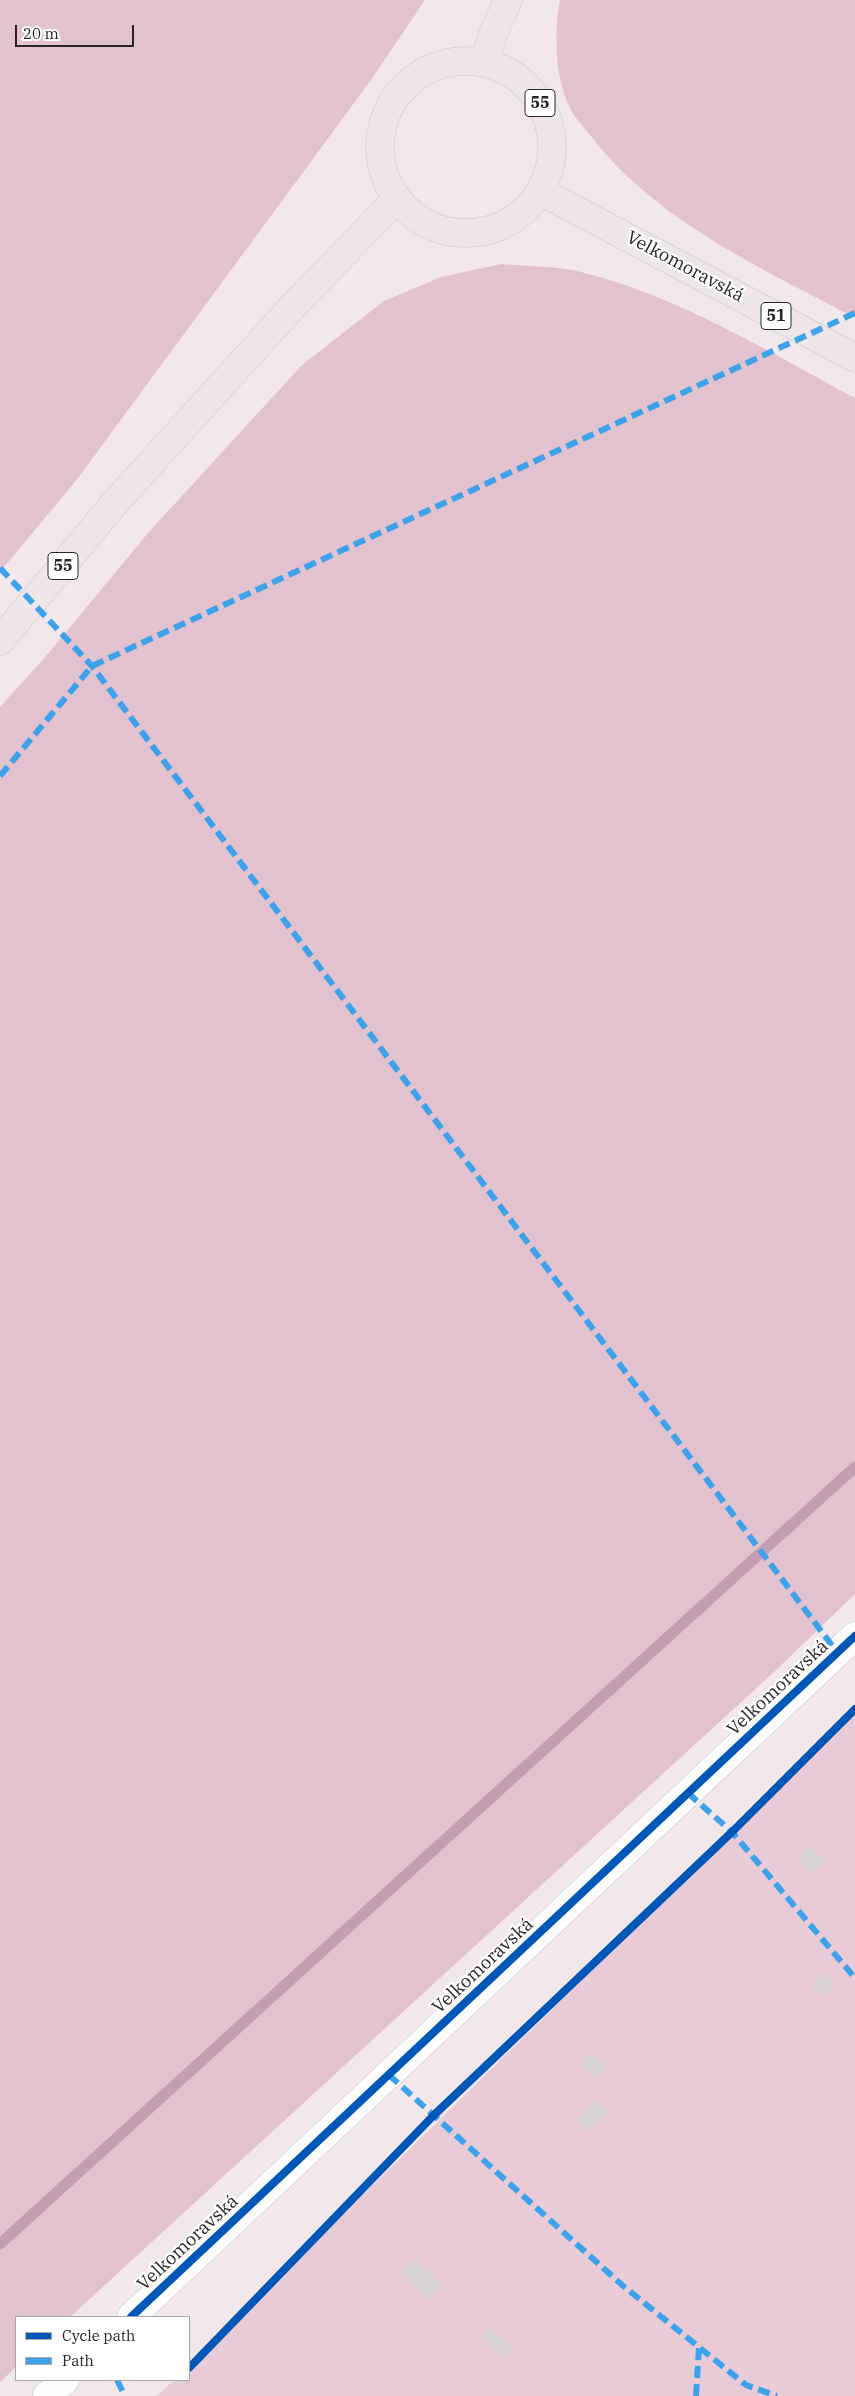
<!DOCTYPE html>
<meta charset="utf-8">
<style>
body{margin:0}
#map{position:relative;width:855px;height:2396px;overflow:hidden;background:#f2e8ec;font-family:"IBM Plex Serif",serif}
canvas{display:block}
.legend{position:absolute;left:15px;top:2316px;width:175px;height:65px;box-sizing:border-box;background:#fff;border:1px solid #a9a7a8;margin:0;padding:6px 9px;list-style:none;font-size:15px;color:#292426}
.legend li{display:flex;align-items:center;gap:10px;height:25px}
.legend b{width:25px;border:1px solid #a9a7a8}
.scale{position:absolute;left:15px;top:25px;width:119px;height:22px;box-sizing:border-box;border:2px solid #292426;border-top:0;padding-left:6px;font-size:15px;line-height:18px;white-space:nowrap;color:#292426;-webkit-text-stroke:4px #fff;paint-order:stroke}
</style>
<div id="map">
<canvas width="855" height="2396"></canvas>
<ul class="legend">
<li><b style="height:6px;background:#0057b8"></b>Cycle path</li>
<li><b style="height:6px;background:#3ea2eb"></b>Path</li>
</ul>
<div class="scale">20 m</div>
</div>
<script>
const c = document.querySelector('canvas').getContext('2d');
c.lineJoin = 'round';
function paint(path, color) { c.fillStyle = color; c.fill(path, 'evenodd'); }
function stroke(path, color, width, dash) { c.strokeStyle = color; c.lineWidth = width; c.lineCap = dash ? 'butt' : 'round'; c.setLineDash(dash || []); c.stroke(path); }
function write(font, color, halo, rows, align = 'center') {
  c.font = font + ' "IBM Plex Serif",serif'; c.lineWidth = 4.5; c.setLineDash([]); c.textBaseline = 'middle'; c.strokeStyle = halo; c.fillStyle = color; for (const [text, x, y, turn = 0] of rows) {
    c.save(); c.translate(x, y); c.rotate((+turn || 0) * Math.PI / 180); c.textAlign = isNaN(turn) ? turn : align; if (halo) c.strokeText(text, 0, 0); c.fillText(text, 0, 0); c.restore();
  }
}
paint(new Path2D(`
 M855,1713v683h-698l17,-16h15v-15z`), '#e9cbd7');
paint(new Path2D(`
 M0,0h425l-54,80 -293,398 -78,94z
 M560,0h295v318c-95,-51 -198,-96 -265,-183 -7,-9 -18,-20 -22,-31 -13,-30 -14,-72 -8,-104z
 M501,264c25,2 52,2 76,7 100,24 188,79 278,127v1196l-80,77 -705,646h-54v50l-16,15v-1675l46,-51 102,-123 154,-168 82,-64 57,-24z`), '#e2c2ce');
stroke(new Path2D(`
 M0,2244l855,-777`), '#c49eae', 11);
paint(new Path2D(`
 M811,1846l15,15 -12,12 -16,-15z
 M825,1972l11,11 -13,14 -11,-11z
 M591,2053l16,13 -11,13 -15,-15z
 M596,2099l13,13 -21,20 -13,-13z
 M415,2258l29,28 -15,15 -29,-28z
 M490,2327l23,22 -10,10 -23,-22z`), '#d9d2d5');
const tertiary = new Path2D(`
 M131,2317l724,-681
 M47,2396l18,-16`);
const primary = new Path2D(`
 M380 147a86 86 0 1 1 172 0a86 86 0 1 1-172 0Z
 M484,63l9,-29 15,-34
 M540,191l315,167
 M0,641l113,-136 181,-200 103,-106`);
stroke(tertiary, '#c7c0c3', 29);
stroke(primary, '#cbc7c8', 29);
stroke(tertiary, '#fdfcfc', 28);
stroke(primary, '#efe6ea', 28);
stroke(new Path2D(`
 M0,568l92,98 745,986
 M0,776l92,-110 763,-353
 M688,1793l44,39 123,146
 M389,2075l233,210 124,100 31,11
 M117,2380l8,16
 M696,2396l3,-49`), '#3ea2eb', 6, [12, 6]);
stroke(new Path2D(`
 M131,2317l724,-681
 M189,2368l244,-252 299,-284 123,-123`), '#0057b8', 8);
for (const [x, y, w] of [
 [540,103,30],
 [776,316,30],
 [63,566,30]
]) { const box = new Path2D(); box.roundRect(x - w / 2, y - 13.5, w, 27, 4); c.fillStyle = '#fff'; c.fill(box); stroke(box, '#292426', 1); }
write('bold 16px', '#292426', null, [
 ["55",540,103],
 ["51",776,316],
 ["55",63,566]
]);
write('18px', '#292426', '#fff', [
 ["Velkomoravská",685,267,28],
 ["Velkomoravská",778,1688,-43],
 ["Velkomoravská",483,1966,-43],
 ["Velkomoravská",188,2243,-43]
]);
</script>
